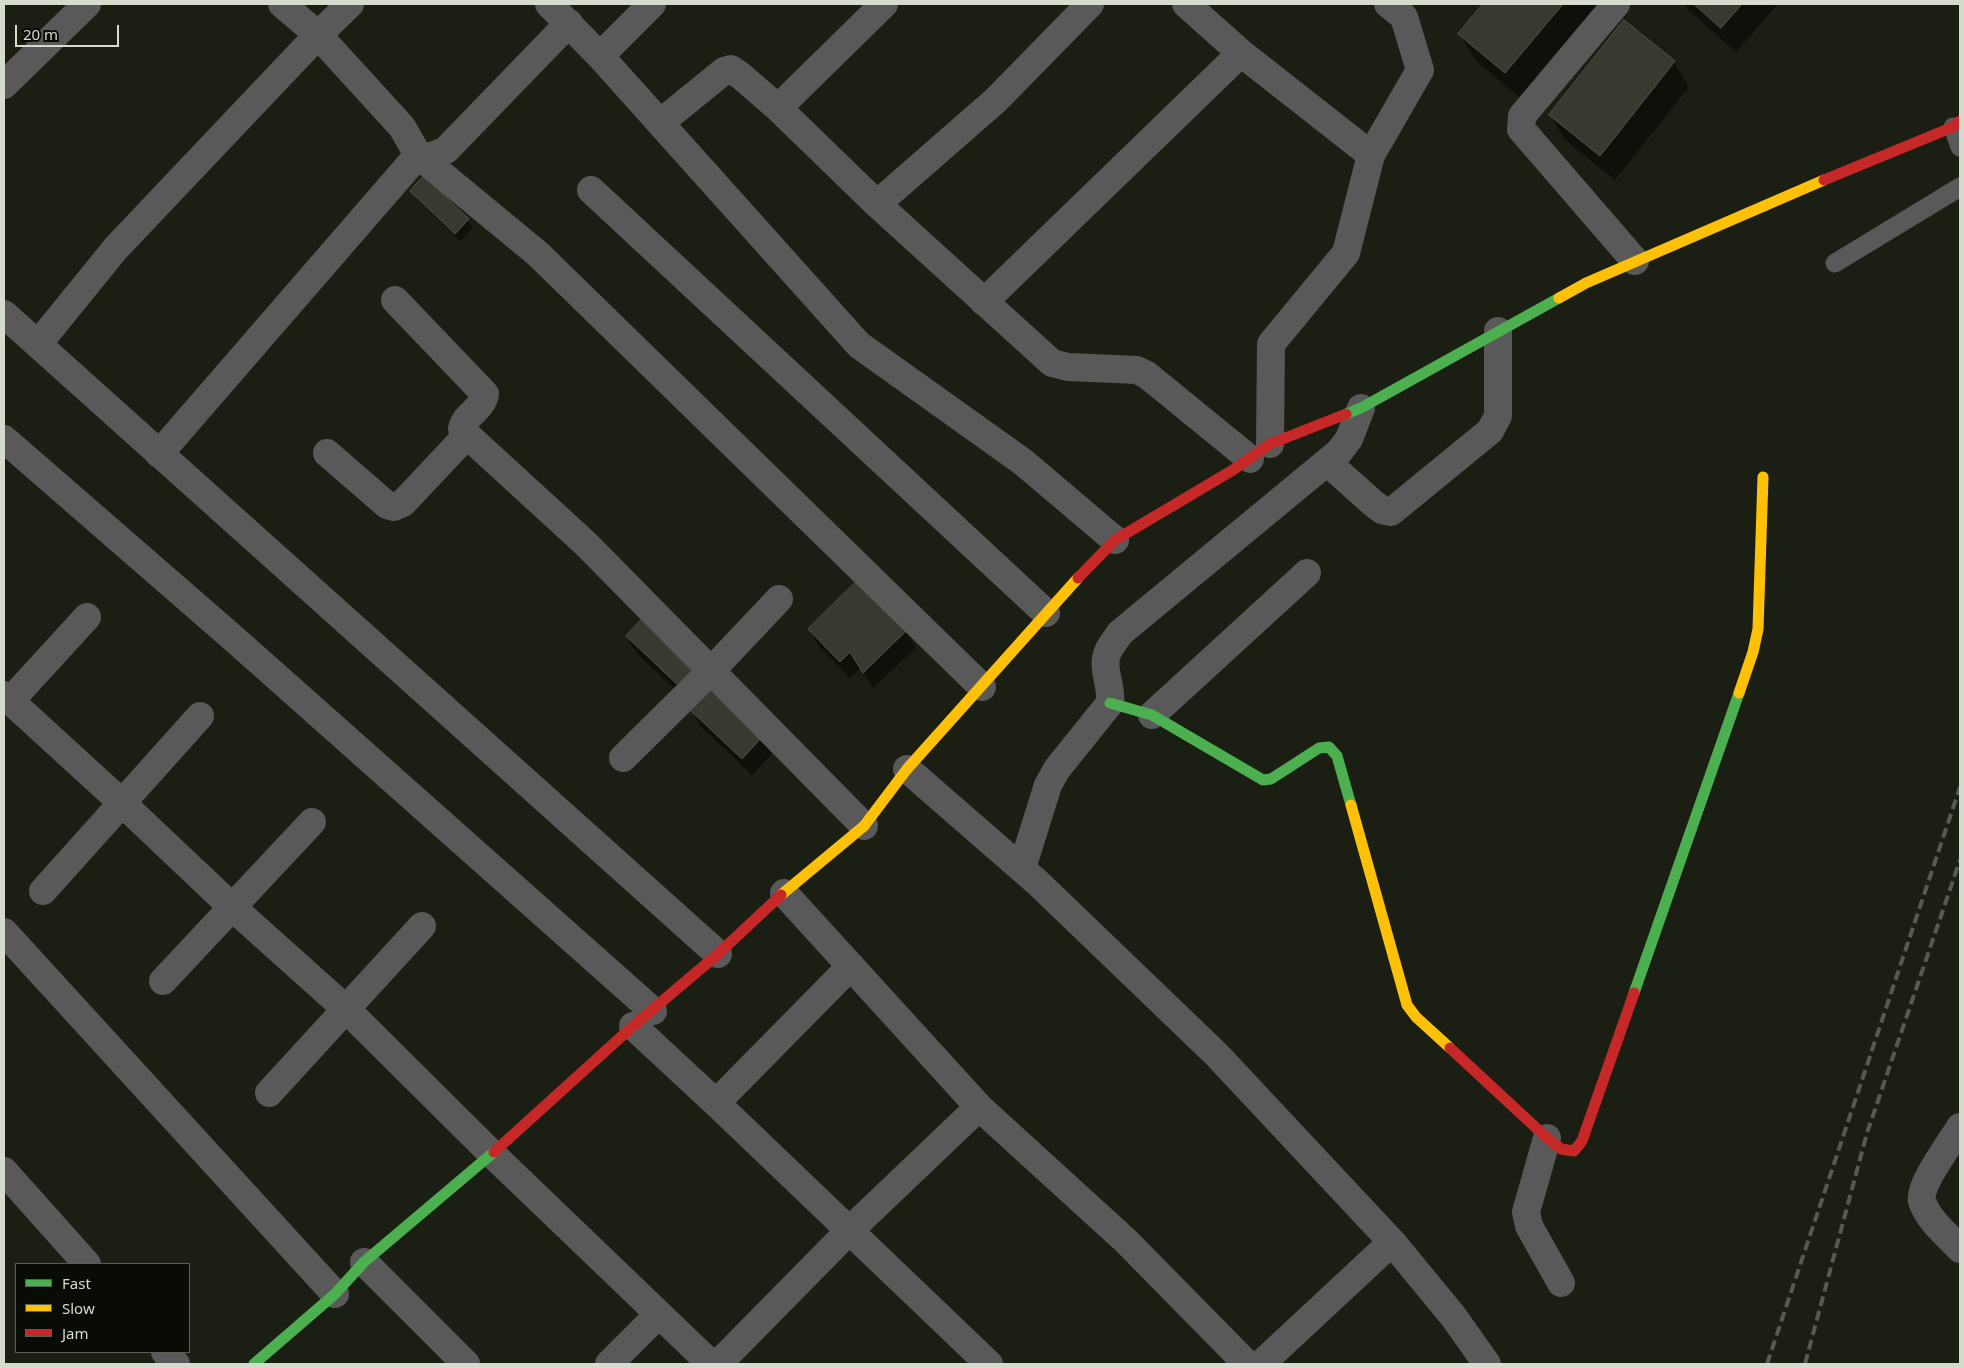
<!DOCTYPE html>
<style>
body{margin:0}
#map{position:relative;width:1964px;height:1368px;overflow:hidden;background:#1b1f13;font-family:"Noto Sans",sans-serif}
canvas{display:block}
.frame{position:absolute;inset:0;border:5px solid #d5dbcd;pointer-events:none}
.legend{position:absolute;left:15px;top:1263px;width:175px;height:90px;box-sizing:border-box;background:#080c04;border:1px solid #5a5f54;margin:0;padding:6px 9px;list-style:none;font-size:15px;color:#d5dbcd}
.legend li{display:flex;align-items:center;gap:10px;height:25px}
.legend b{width:25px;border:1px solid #5a5f54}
.scale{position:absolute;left:15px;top:25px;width:104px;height:22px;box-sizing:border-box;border:2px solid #d5dbcd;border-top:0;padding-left:6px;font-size:15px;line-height:18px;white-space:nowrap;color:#d5dbcd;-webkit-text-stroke:4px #080c04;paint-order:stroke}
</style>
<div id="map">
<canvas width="1964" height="1368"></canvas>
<div class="frame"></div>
<ul class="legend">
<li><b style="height:6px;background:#4caf50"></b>Fast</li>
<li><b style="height:6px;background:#ffc107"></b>Slow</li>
<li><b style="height:6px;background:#c62828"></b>Jam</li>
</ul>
<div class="scale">20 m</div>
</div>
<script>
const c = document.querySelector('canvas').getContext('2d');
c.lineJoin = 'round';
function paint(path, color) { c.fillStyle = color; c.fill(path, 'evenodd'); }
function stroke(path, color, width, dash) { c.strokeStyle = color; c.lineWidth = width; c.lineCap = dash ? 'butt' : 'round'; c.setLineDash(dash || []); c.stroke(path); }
paint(new Path2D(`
 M1485,4h109l2,3 -76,91 -46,-39 -14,-25z
 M1685,4h93l-42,48 -47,-41z
 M1674,62l15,25 -74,93 -50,-40 -15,-25z
 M424,178l44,42 5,8 -13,13 -43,-42 -5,-8z
 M644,618l46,85 -53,-49 -10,-17z
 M809,629l97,2 10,17 -43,40 -12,-20 -11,10 -31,-32z
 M691,709l71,28 10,17 -20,21 -52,-49z`), '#0007');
const building = new Path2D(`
 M1483,4h80l-58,69 -47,-39z
 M1694,4h48l-21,24z
 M1624,20l51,41 -75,95 -51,-41z
 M424,176l45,43 -14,15 -45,-43z
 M858,580l49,50 -44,43 -13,-21 -10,10 -32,-33z
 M644,617l55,50 -19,20 -54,-51z
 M711,686l52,50 -21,23 -53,-50z`);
paint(building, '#363a2f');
stroke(building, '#505449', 1);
stroke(new Path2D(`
 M1953,127l7,20
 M1835,263l125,-76`), '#585958', 19);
stroke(new Path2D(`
 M282,4l36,31 84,92 16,28 120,99 444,433
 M549,4l51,52 259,289 164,117 92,78
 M1186,4l55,49 130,102
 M1616,4l-94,112 -1,13 114,132
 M600,56l52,-52
 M4,85l83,-81
 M778,108l106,-104
 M660,123l64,-52 7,-2 10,7 37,32 99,96 175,159 16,4 69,3 10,5 103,84
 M591,190l455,423
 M877,204l119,-104 94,-96
 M395,300l90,94c-2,15 -21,21 -23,35l5,6 119,109 278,282
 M984,302l257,-249
 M4,314l714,640
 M38,344l78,-96 202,-213 32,-31
 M4,439l229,199 420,373
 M1270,444l1,-100 75,-91 25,-98 49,-85 -16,-53 -16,-13
 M327,453l60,52 7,2 9,-4 64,-68
 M159,454l253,-292c11,-5 23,-6 34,-12l123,-127
 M1327,462l47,42 8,6 9,2 99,-81 8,-15v-85
 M4,695l117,107 111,105 115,103 145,144 219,210
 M10,701l77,-84
 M1152,715l155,-142
 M623,758l88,-87 68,-72
 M907,769l131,114 179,172 175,187 61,74 34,48
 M1022,868l26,-83 9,-16 53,-66c2,-16 -7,-32 -4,-45 1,-9 9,-17 14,-25l219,-181 10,-13 12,-31
 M43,891l157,-175
 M784,893l195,214 147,134 121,123
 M4,932l331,362
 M163,981l149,-159
 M633,1026l83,77 273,261
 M269,1093l153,-167
 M716,1103l135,-137
 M1960,1127c-8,14 -43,60 -38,74 6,19 25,34 38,48
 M1547,1138l-21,74 3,14 32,57
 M4,1171l83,93
 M364,1262l102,102
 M165,1352l11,12
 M609,1364l50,-50
 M718,1364l131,-133 130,-124
 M1261,1364l131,-122`), '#585958', 28);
stroke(new Path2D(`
 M1346,414l15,-6 198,-110
 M1110,703l42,12 111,65 8,-1 48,-31 10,-1 8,9 14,49
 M1634,993l105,-300
 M254,1364l81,-70 29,-32 130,-110`), '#4caf50', 11);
stroke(new Path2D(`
 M1559,298l27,-15 238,-103
 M1739,693l14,-41 5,-23 5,-152
 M1351,805l56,200 9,12 34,31
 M781,895l83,-69 43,-57 171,-191`), '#ffc107', 11);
stroke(new Path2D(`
 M1824,180l129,-53 7,-6
 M1078,578l37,-38 118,-70 37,-26 76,-30
 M1450,1048l97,90 14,11 13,2 8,-10 52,-148
 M494,1152l139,-126 85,-72 63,-59`), '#c62828', 11);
stroke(new Path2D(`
 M1767,1364l193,-577
 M1805,1364l62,-231 93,-273`), '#575954', 4, [10, 5]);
</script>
